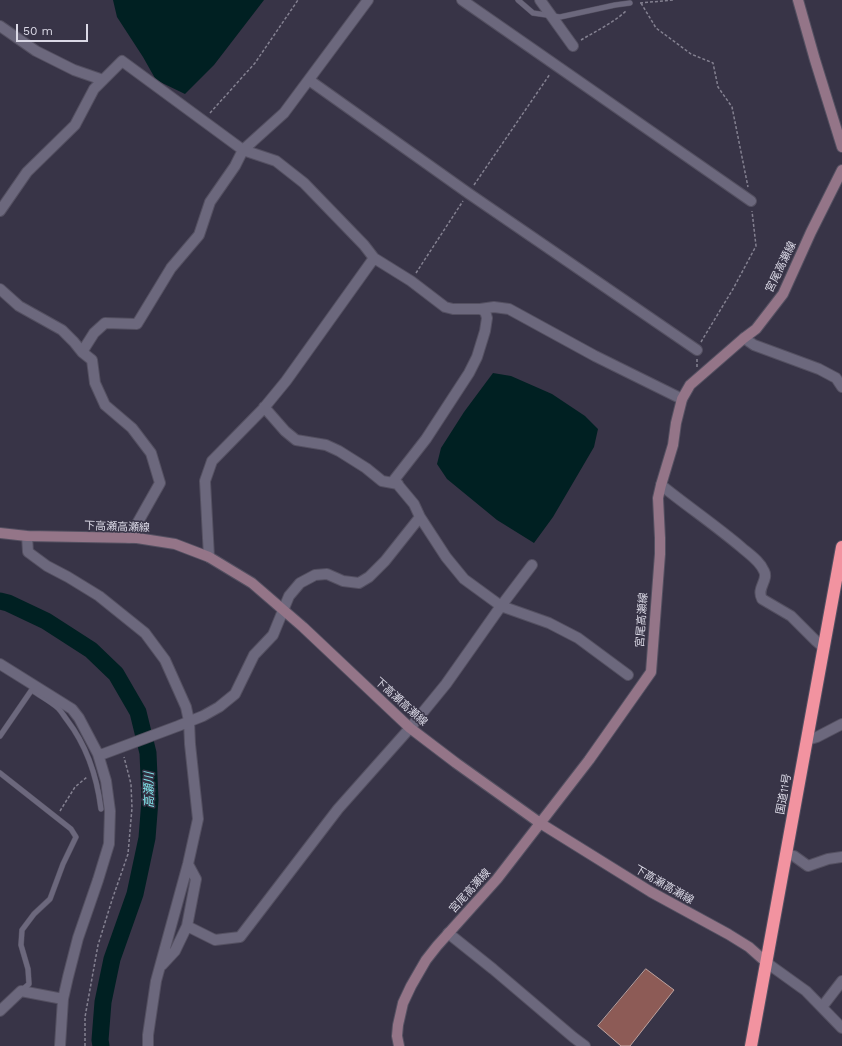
<!DOCTYPE html>
<meta charset="utf-8">
<style>
body{margin:0}
#map{position:relative;width:842px;height:1046px;overflow:hidden;background:#383447;font-family:"Work Sans",sans-serif}
canvas{display:block}
.scale{position:absolute;left:16px;top:24px;width:72px;height:18px;box-sizing:border-box;border:2px solid #dbd9e6;border-top:0;padding-left:5px;font-size:12px;line-height:14px;white-space:nowrap;color:#dbd9e6;-webkit-text-stroke:3px #383447;paint-order:stroke}
</style>
<div id="map">
<canvas width="842" height="1046"></canvas>
<div class="scale">50 m</div>
</div>
<script>
const c = document.querySelector('canvas').getContext('2d');
c.lineJoin = 'round';
function paint(path, color) { c.fillStyle = color; c.fill(path, 'evenodd'); }
function stroke(path, color, width, dash) { c.strokeStyle = color; c.lineWidth = width; c.lineCap = dash ? 'butt' : 'round'; c.setLineDash(dash || []); c.stroke(path); }
function write(font, color, halo, rows, align = 'center') {
  c.font = font + ' "Work Sans","Noto Sans JP",sans-serif'; c.lineWidth = 3; c.setLineDash([]); c.textBaseline = 'middle'; c.strokeStyle = halo; c.fillStyle = color; for (const [text, x, y, turn = 0] of rows) {
    c.save(); c.translate(x, y); c.rotate((+turn || 0) * Math.PI / 180); c.textAlign = isNaN(turn) ? turn : align; if (halo) c.strokeText(text, 0, 0); c.fillText(text, 0, 0); c.restore();
  }
}
paint(new Path2D(`
 M113,0h151l-50,65 -29,29 -29,-14 -13,-23 -26,-40z
 M493,373l18,3 41,18 33,22 13,13 -4,18 -41,70 -19,26 -37,-23 -50,-41 -10,-15 4,-16 23,-36 23,-31z`), '#002022');
stroke(new Path2D(`
 M0,601l8,2 38,18 45,29 25,24 22,38 10,41 2,47 -3,38 -12,56 -23,65 -9,43 -3,38 1,6`), '#002022', 17);
const building = new Path2D(`
 M646,969l28,21 -44,56h-9l-23,-20z`);
paint(building, '#8d5b56');
stroke(building, '#bea39f', 1);
const lane = new Path2D(`
 M518,0l15,13 27,4 55,-12 15,-2
 M32,690c8,6 18,11 26,18 3,3 6,8 9,12 20,26 30,57 34,89
 M0,736l33,-48
 M0,773l71,56 5,8 -13,27 -13,35 -16,15 -12,16 -1,15 7,24 1,15 -7,6`);
const street = new Path2D(`
 M462,0l289,201
 M540,0l33,46
 M0,26l36,25 38,19 29,10
 M309,80l159,113 229,157
 M0,211l27,-39 48,-47 19,-36 28,-28 121,89 33,11 28,22 60,62 10,13 37,23 34,26 8,2h27l14,-2 15,2 86,47 87,43
 M0,289l19,17 43,24 12,12 8,10 10,8 3,23 10,22 27,23 19,25 9,30 -31,55
 M480,309l5,2 2,7 -2,13 -8,26 -8,16 -43,66 -32,41 20,24 6,13 26,40 18,22 37,27 48,17 29,15 50,37
 M744,338l10,7 65,24 17,9 6,9
 M82,352l12,-19 11,-10 32,1 34,-56 28,-33 11,-33 25,-36 8,-16 41,-37 84,-113
 M264,407l21,24 11,9 30,5 13,6 27,17 16,13 16,3
 M661,485c26,21 54,40 80,62 8,7 19,14 23,24 5,9 -8,17 -2,28l29,17 25,25 7,6
 M27,536l1,16 19,14 21,11 31,19 46,37 20,27 21,47 3,14 1,23 8,75 -10,45 -32,117 -8,54v11
 M209,557l-4,-76 7,-20 51,-52 23,-28 88,-123
 M0,664l72,45 7,9 19,36
 M807,740l10,-3 25,-13
 M786,854l8,2 14,10 20,-7 14,-2
 M187,926l28,14 25,-3 98,-128 72,-81 36,-44 55,-78 31,-41
 M448,933l45,36 80,68 12,9
 M767,963l39,28 36,37
 M162,965l13,-14 12,-25 9,-47 -8,-15
 M822,1007l20,-26
 M0,1011l21,-20 42,8
 M60,1046l3,-47 5,-22 10,-39 20,-58 11,-36 1,-33 -4,-30 -8,-27h5l75,-28 25,-10 16,-9 16,-13 19,-39 19,-20 16,-39 11,-13 15,-8 12,-1 16,7 16,2 10,-6 16,-16 35,-44`);
const secondary = new Path2D(`
 M798,0l17,60 27,87
 M0,533l27,3 110,2 38,6 34,13 43,26 51,44 107,101 46,35 84,60 111,69 77,42 21,13 18,16
 M399,1046l-2,-10 1,-11 5,-22 8,-17 15,-26 11,-14 60,-67 92,-119 62,-88 9,-118v-16l-2,-40 3,-13 12,-40 3,-22 6,-24 8,-14 54,-47 12,-9 27,-35 28,-62 31,-62`);
const highway = new Path2D(`
 M751,1046l91,-499`);
stroke(lane, '#545061', 6);
stroke(street, '#545061', 12);
stroke(secondary, '#545061', 12);
stroke(highway, '#545061', 14);
stroke(new Path2D(`
 M640,3l34,-3
 M641,3l15,25 35,26 22,9 5,24 14,20 16,80
 M581,40c15,-9 32,-17 45,-29
 M210,113l45,-50 43,-63
 M474,185l76,-111
 M416,273l47,-72
 M701,342l32,-53 23,-43 -4,-35
 M697,359v8
 M60,811l15,-24 12,-10
 M85,1046v-29l13,-72 14,-45 16,-46 4,-46 -1,-24 -7,-27`), '#848191', 1.5, [3, 2]);
stroke(lane, '#6c687d', 5);
stroke(street, '#6c687d', 10);
stroke(secondary, '#947588', 10);
stroke(highway, '#f293a0', 12);
write('11px', '#dbd9e6', '#383447', [
 ["宮尾高瀬線",781,267,-64],
 ["下高瀬高瀬線",117,527,2],
 ["宮尾高瀬線",642,620,-86],
 ["下高瀬高瀬線",401,702,42],
 ["国道11号",784,794,-80],
 ["下高瀬高瀬線",664,885,30],
 ["宮尾高瀬線",470,891,-48]
]);
write('italic 12px', '#7fe6eb', '#383447', [
 ["高瀬川",149,790,-90]
]);
</script>
